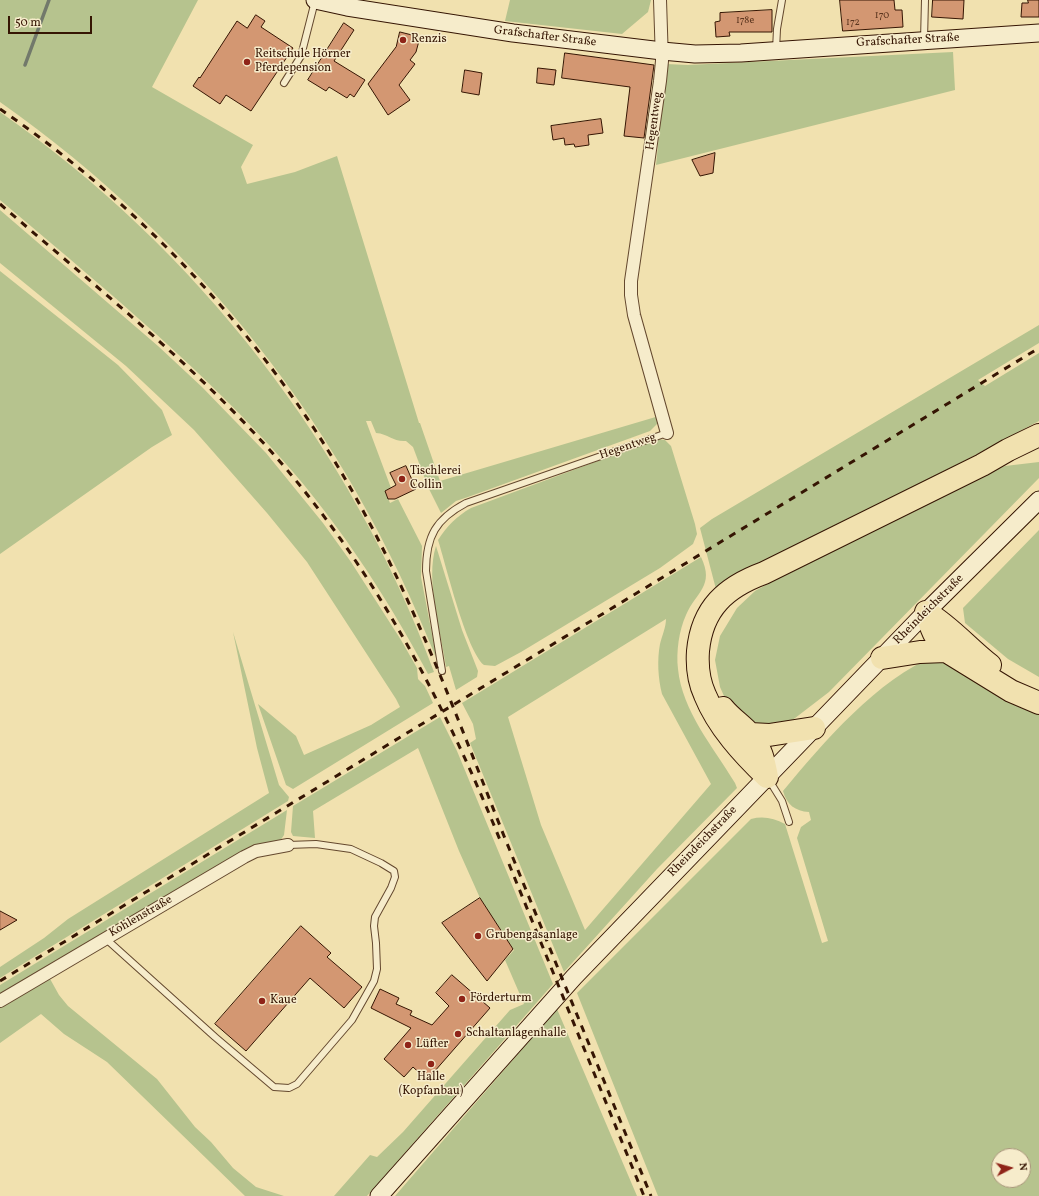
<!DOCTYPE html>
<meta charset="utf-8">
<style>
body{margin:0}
#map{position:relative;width:1039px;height:1196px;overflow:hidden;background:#f1e1af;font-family:Vollkorn,serif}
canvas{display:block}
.north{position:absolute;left:991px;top:1148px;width:40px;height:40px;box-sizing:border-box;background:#f6eccb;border:1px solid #a9967b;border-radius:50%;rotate:84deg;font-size:11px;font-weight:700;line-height:16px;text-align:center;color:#351503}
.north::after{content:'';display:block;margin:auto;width:14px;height:18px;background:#8f2418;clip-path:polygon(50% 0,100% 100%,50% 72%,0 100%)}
.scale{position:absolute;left:8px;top:16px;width:84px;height:18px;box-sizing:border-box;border:2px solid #351503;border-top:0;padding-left:5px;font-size:12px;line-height:14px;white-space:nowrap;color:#351503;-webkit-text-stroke:3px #f6eccb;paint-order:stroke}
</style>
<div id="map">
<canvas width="1039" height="1196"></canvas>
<div class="north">N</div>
<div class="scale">50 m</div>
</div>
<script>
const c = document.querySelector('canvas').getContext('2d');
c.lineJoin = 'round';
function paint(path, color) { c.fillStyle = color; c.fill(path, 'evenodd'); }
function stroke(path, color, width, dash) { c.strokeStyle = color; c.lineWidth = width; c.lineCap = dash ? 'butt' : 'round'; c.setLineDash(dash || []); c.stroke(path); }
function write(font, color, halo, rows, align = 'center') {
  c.font = font + ' Vollkorn,serif'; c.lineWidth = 3; c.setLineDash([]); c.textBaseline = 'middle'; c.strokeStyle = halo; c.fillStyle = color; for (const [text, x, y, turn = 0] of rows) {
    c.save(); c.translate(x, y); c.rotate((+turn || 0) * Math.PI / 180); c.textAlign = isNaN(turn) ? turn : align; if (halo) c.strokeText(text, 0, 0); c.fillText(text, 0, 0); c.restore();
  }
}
paint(new Path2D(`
 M0,0h198l-46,87 101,58 -12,22 6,17 48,-12 42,-16 82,267h1l20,58 219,-65 -1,7 -8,8 -182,66 -12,4 -15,12 -13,-26 -15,-40 -7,-6c-13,1 -17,-7 -30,-8l-5,-12h-5l25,67 -6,3 5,12 8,-4 24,47 -1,31 16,83c-91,-230 -235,-415 -437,-558z
 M510,0h141l-3,12 -26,22 -117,-13z
 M953,52l2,38 -299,75 10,-101 22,1z
 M0,112c196,136 352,336 434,560l-6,2c-43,-81 -95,-160 -158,-228 -82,-90 -177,-167 -270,-246z
 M0,210l158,136 44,41 64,66 57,70 28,39 50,78 16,28 1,11 7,7 8,17 -140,86 -7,-4 -28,-81 38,32 8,19 67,-30 29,-18 -4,-8 -89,-137 -40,-49 -73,-83 -68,-64 -126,-103z
 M0,271l118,94 44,45 10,25 -20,12 -152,107z
 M1039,325v18l-61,37 7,6 54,-33v68l-322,172 -17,-65 12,-9z
 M657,439l8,1 6,6 24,78 2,10 -4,10 -33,24 -139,84 -26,14 -11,-1c-18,-15 -38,-100 -46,-125 9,-14 19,-24 33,-32z
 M1039,462v16l-210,214 -43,33h-24l-25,-10 -9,-10 -8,-18 -5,-27 5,-24 17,-28 18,-17 43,-24 179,-89 28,-12z
 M1039,530v147l-31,-18 -43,-36 -2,-15z
 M436,546l26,84 16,41 -1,6 -21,13 -7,-24 -3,1c-5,-36 -21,-87 -10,-121z
 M701,557c14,29 -5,35 -15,58 -7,15 -10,37 -8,54 4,42 36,79 57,114l2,5 -80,81 -93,103 -94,-229 6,-4 -3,-15 -11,-21zM666,619c0,8 -4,17 -6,25 -3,16 -2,34 2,50l49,90 -126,146 -44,-105 -33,-108z
 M233,632l46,153 10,12 -1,4 -288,177v-11l44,-29 24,-19 201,-126 -12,-45z
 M937,655l102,54v487h-381l-81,-203 174,-174c12,-3 23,-1 34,5l37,119 6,-2 -31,-103 4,-11 10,-7 -2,-8c-14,-1 -22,-7 -26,-21 41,-49 94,-112 154,-136zM999,1156h24v24h-24z
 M440,717l17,34 96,233 -186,212h-33l36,-41 7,2 26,-25 107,-122 14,-6 -19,-44 9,-10 -34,-52 -21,-47 -41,-103 -105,63 2,27 -22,-2 -2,-4 2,-26z
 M287,810l-3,25 -4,6 -280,156v-12z
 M49,977l10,18 9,11 89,73 38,48 16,15 22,26 23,19 28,9h-39l-138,-134 -43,-28 -23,-20 -41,29v-36z
 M557,1009l80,187h-242z`), '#b6c38e');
stroke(new Path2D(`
 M25,65l24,-65`), '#72796b', 3.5);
const building = new Path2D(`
 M840,0h54l1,10h7l1,17 -60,4z
 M933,0h31l-1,19 -31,-2z
 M1028,0h11v17h-18l1,-14h6z
 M772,10v22h-43l1,4 -14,1 -1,-15 5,-1v-8z
 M256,15l9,6 -4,6 32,21 -42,63 -25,-16 -6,9 -27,-18 6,-9 1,1 37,-57 10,7z
 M344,23l10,7 -20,31 31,19 -11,17 -4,-3 -3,4 -18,-11 -3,4 -18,-11z
 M400,32l20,5 -4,15 -6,8 5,4 -16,21 11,15 -22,15 -20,-31 28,-37z
 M565,53l89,12 -10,73 -20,-2 6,-49 -68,-9z
 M538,68l18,2 -2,15 -17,-2z
 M465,70l17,3 -3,22 -17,-3z
 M601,119l2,14 -15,2 1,10 -14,2 -1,-3 -9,1 -1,-7 -11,2 -2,-14z
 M715,153l-2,20 -13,3 -8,-16z
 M406,466l10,23 -21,10h-7l-3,-8 11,-6 -6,-12z
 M480,898l33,51 -26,32 -45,-58z
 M0,911l17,9 -17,10z
 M301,926l30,27 -4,4 35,30 -18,21 -34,-30 -64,73 -31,-27z
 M452,975l38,33 -63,72 -14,-13 -9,10 -20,-18 27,-31 -40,-20 9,-19 19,9 -3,6 16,7 -2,4 22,10 17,-19 -13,-13z`);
paint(building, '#d39772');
stroke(building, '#351503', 1);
const service = new Path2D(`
 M924,40l1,-40
 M776,50l1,-21 5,-29
 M284,83l17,-27 14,-55
 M442,671l-16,-100c0,-35 10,-52 40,-68l201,-70
 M769,780l13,21 7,21
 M105,938l110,99 59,50 15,1 8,-4 55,-64 22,-39 3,-12 -1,-26 -2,-17 1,-9 16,-29 4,-11 -1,-6 -13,-8 -30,-14 -35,-5 -28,1`);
const minor = new Path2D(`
 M660,0l2,61 -2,20 -29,200v14l3,20 33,118
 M0,1001l244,-144 12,-6 32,-6`);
const secondary = new Path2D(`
 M315,0l32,7 166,26 149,18 33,3 46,-1 298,-20
 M379,1196l195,-219 352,-365 113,-112`);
const motorway = new Path2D(`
 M926,612c5,16 9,27 20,39l65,40 28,12
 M926,612c24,14 42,36 64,53
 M882,658l38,-6 26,-1
 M723,708c8,10 19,17 27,26 11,13 14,27 17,43
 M750,734l19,1 45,-7
 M767,777c-24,-23 -49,-50 -62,-82 -6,-13 -8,-30 -7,-44 4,-43 28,-64 66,-78l218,-108 26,-15 31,-15`);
stroke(service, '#64482e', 8);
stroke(minor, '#64482e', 14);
stroke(secondary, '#351503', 19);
stroke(motorway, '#351503', 24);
stroke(service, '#f6eccb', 6);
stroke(minor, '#f6eccb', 12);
stroke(secondary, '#f6eccb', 17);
stroke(motorway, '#f1e1af', 22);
stroke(new Path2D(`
 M0,109c153,105 281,246 368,411 54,101 94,210 136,316 49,120 98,240 147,360
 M0,204c87,75 178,148 257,232 108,116 184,258 243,404
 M509,864l135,332
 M0,981l1039,-633`), '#351503', 3, [7, 7]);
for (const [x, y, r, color] of [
 [403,40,4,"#8f2418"],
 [247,62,4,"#8f2418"],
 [402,479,4,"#8f2418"],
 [478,936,4,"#8f2418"],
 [462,999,4,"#8f2418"],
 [262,1001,4,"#8f2418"],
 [458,1034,4,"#8f2418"],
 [408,1045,4,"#8f2418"],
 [431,1064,4,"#8f2418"]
]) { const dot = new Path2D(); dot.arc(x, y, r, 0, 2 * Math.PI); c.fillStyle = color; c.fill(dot); stroke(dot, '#f6eccb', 1.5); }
write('10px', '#5c361f', null, [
 ["170",882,16],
 ["178e",745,21],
 ["172",853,23]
]);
write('12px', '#351503', '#f6eccb', [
 ["Grafschafter Straße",545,37,7],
 ["Grafschafter Straße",908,41,-3],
 ["Hegentweg",655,121,-82],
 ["Hegentweg",628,447,-19],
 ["Rheindeichstraße",929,610,-45],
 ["Rheindeichstraße",703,842,-46],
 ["Kohlenstraße",141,917,-30]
]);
write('12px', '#351503', '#f6eccb', [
 ["Renzis",411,40],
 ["Reitschule Hörner",255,55],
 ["Pferdepension",255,69],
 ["Tischlerei",410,472],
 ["Collin",410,486],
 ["Grubengasanlage",486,936],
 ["Förderturm",470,999],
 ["Kaue",270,1001],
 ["Schaltanlagenhalle",466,1034],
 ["Lüfter",416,1045],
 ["Halle",431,1078,"center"],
 ["(Kopfanbau)",431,1092,"center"]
], 'left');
</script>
